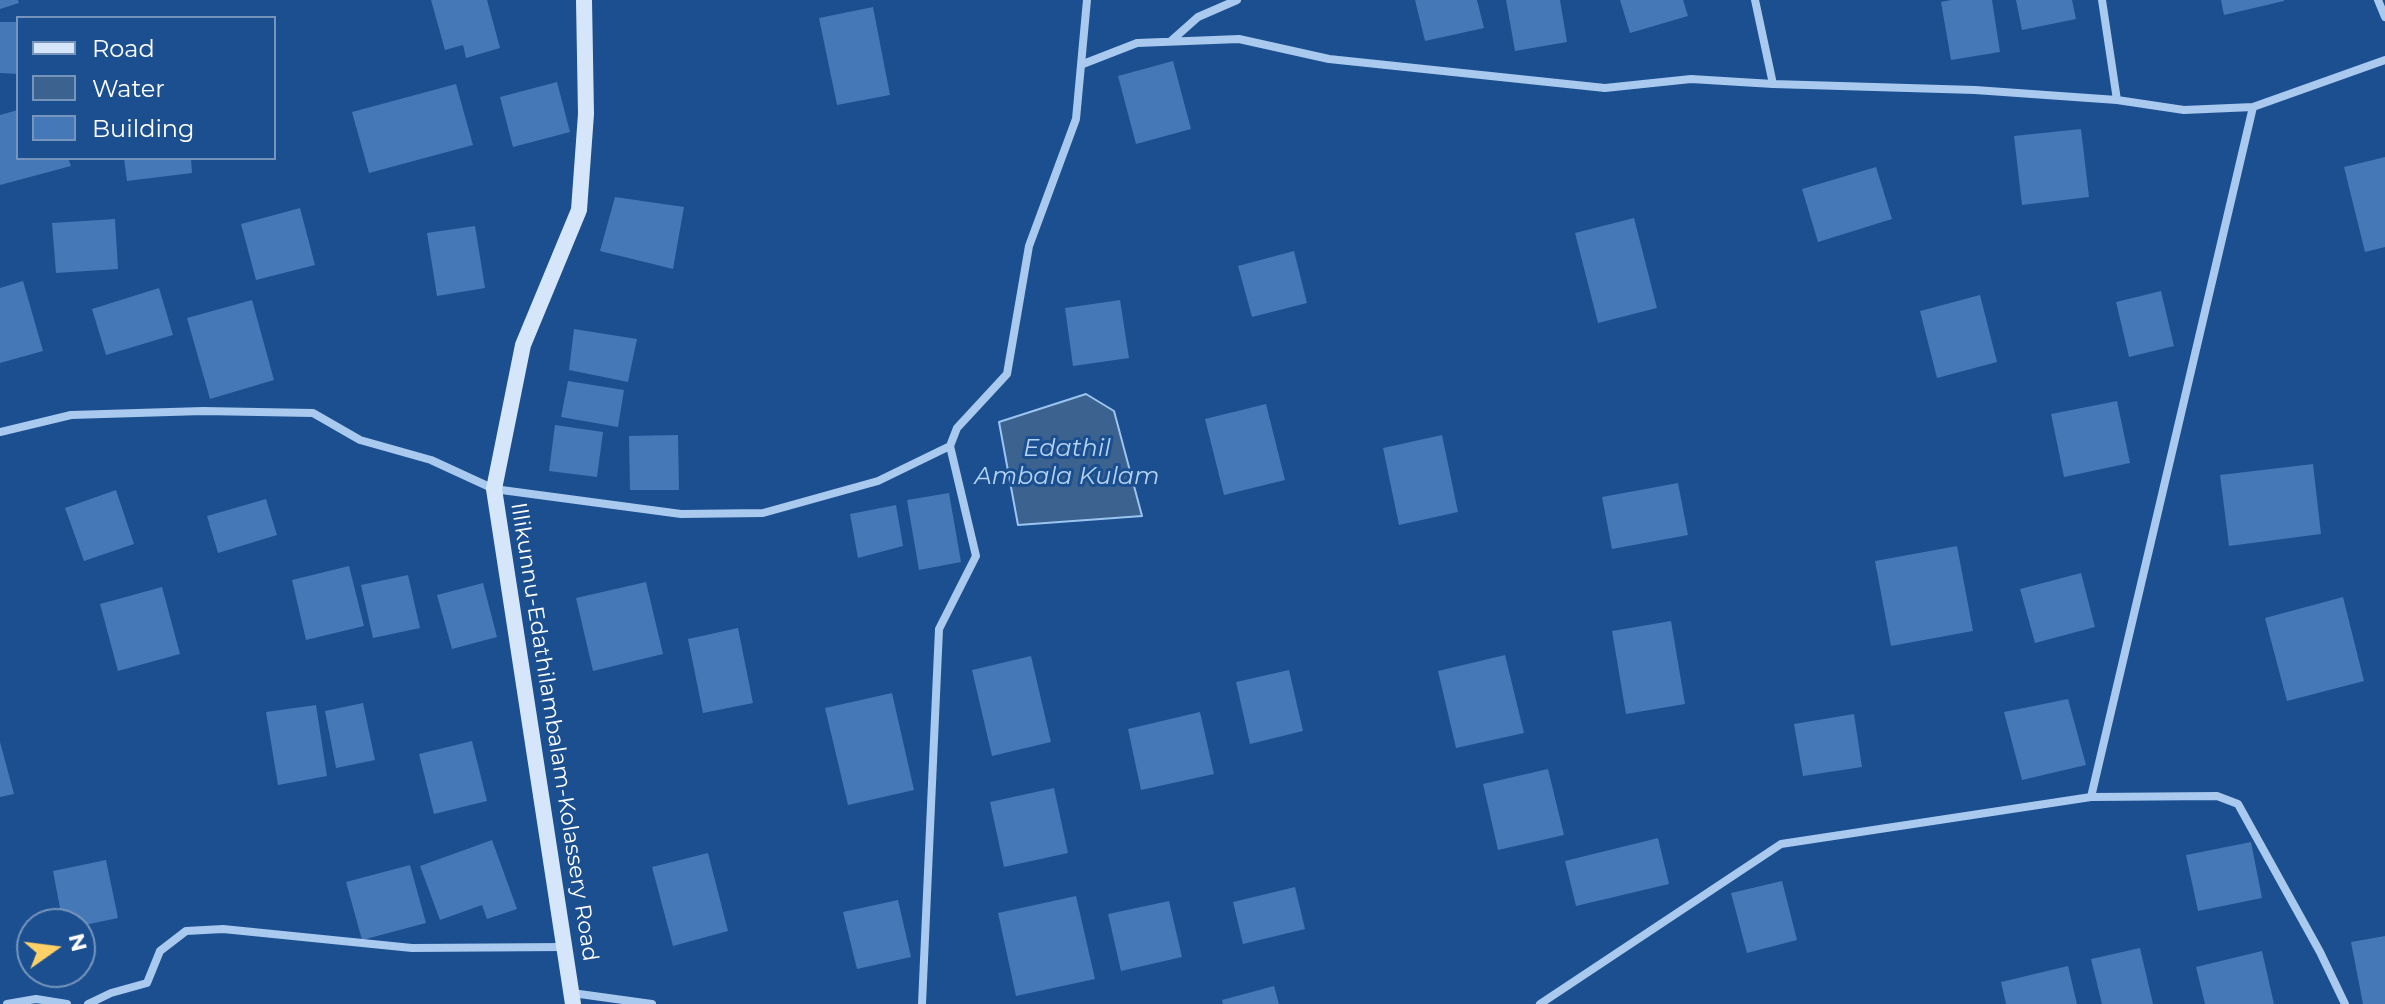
<!DOCTYPE html>
<style>
body{margin:0}
#map{position:relative;width:2385px;height:1004px;overflow:hidden;background:#1b4f8f;font-family:Montserrat,sans-serif}
canvas{display:block}
.legend{position:absolute;left:16px;top:16px;width:260px;height:144px;box-sizing:border-box;background:#1b4f8f;border:2px solid #7695bc;margin:0;padding:10px 14px;list-style:none;font-size:24px;color:#fff}
.legend li{display:flex;align-items:center;gap:16px;height:40px}
.legend b{width:40px;border:2px solid #7695bc}
.north{position:absolute;left:16px;top:908px;width:80px;height:80px;box-sizing:border-box;background:#1b4f8f;border:2px solid #7695bc;border-radius:50%;rotate:76deg;font-size:22px;font-weight:700;line-height:32px;text-align:center;color:#fff}
.north::after{content:'';display:block;margin:auto;width:28px;height:36px;background:#ffd166;clip-path:polygon(50% 0,100% 100%,50% 72%,0 100%)}
</style>
<div id="map">
<canvas width="2385" height="1004"></canvas>
<ul class="legend">
<li><b style="height:10px;background:#d6e6fa"></b>Road</li>
<li><b style="height:22px;background:#3c6290"></b>Water</li>
<li><b style="height:22px;background:#4478b7"></b>Building</li>
</ul>
<div class="north">N</div>
</div>
<script>
const c = document.querySelector('canvas').getContext('2d');
c.lineJoin = 'round';
function paint(path, color) { c.fillStyle = color; c.fill(path, 'evenodd'); }
function stroke(path, color, width, dash) { c.strokeStyle = color; c.lineWidth = width; c.lineCap = dash ? 'butt' : 'round'; c.setLineDash(dash || []); c.stroke(path); }
function write(font, color, halo, rows, align = 'center') {
  c.font = font + ' Montserrat,sans-serif'; c.lineWidth = 6; c.setLineDash([]); c.textBaseline = 'middle'; c.strokeStyle = halo; c.fillStyle = color; for (const [text, x, y, turn = 0] of rows) {
    c.save(); c.translate(x, y); c.rotate((+turn || 0) * Math.PI / 180); c.textAlign = isNaN(turn) ? turn : align; if (halo) c.strokeText(text, 0, 0); c.fillText(text, 0, 0); c.restore();
  }
}
const water = new Path2D(`
 M1086,394l28,17 28,105 -124,9 -19,-103z`);
paint(water, '#3c6290');
stroke(water, '#9cc4f0', 2);
paint(new Path2D(`
 M0,0h18l1,3 -19,6z
 M431,0h56l13,48 -34,10 -3,-13 -18,5z
 M1415,0h62l7,28 -59,13z
 M1506,0h54l7,42 -52,9z
 M1620,0h63l5,16 -58,17z
 M1951,0h41l8,52 -49,8 -10,-58z
 M2016,0h56l4,19 -54,11z
 M2221,0h63v1l-60,14z
 M873,7l17,88 -53,10 -18,-87z
 M0,22h18v52l-18,-1z
 M1173,61l18,68 -55,15 -18,-68z
 M557,82l13,50 -57,15 -13,-50z
 M456,84l17,61 -104,28 -17,-61z
 M18,110v48h50l3,8 -71,19v-70z
 M2081,129l8,68 -67,8 -8,-69z
 M2385,157v90l-20,5 -21,-85z
 M124,158h67l1,15 -65,8z
 M1876,167l16,52 -74,23 -16,-53z
 M615,197l69,10 -11,62 -73,-18z
 M300,208l15,57 -59,15 -15,-56z
 M1634,218l23,90 -59,15 -23,-90z
 M115,219l3,50 -62,4 -4,-50z
 M475,226l10,62 -48,8 -10,-63z
 M1294,251l13,52 -55,14 -14,-51z
 M23,281l20,70 -43,12v-75z
 M159,288l14,47 -67,20 -14,-46z
 M2161,291l13,55 -45,11 -13,-55z
 M1980,295l17,67 -60,16 -17,-67z
 M252,300l22,80 -64,19 -23,-81z
 M1120,300l9,58 -56,8 -8,-58z
 M574,329l63,10 -9,43 -59,-12z
 M568,381l56,9 -6,37 -57,-10z
 M2117,401l13,62 -66,14 -13,-63z
 M1266,404l19,76 -61,15 -19,-76z
 M555,425l48,7 -6,45 -48,-6z
 M678,435l1,55h-49l-1,-54z
 M1442,435l16,77 -59,13 -16,-77z
 M2313,464l8,70 -92,12 -9,-71z
 M1678,483l10,52 -76,14 -10,-52z
 M116,490l18,54 -50,17 -19,-53z
 M949,493l12,69 -42,8 -12,-70z
 M266,499l11,36 -59,18 -11,-37z
 M896,505l7,41 -45,12 -8,-44z
 M1957,546l16,85 -82,15 -16,-85z
 M349,566l15,60 -58,14 -14,-60z
 M2081,573l14,54 -60,16 -15,-54z
 M408,575l12,53 -47,10 -12,-53z
 M646,582l17,72 -70,17 -17,-73z
 M483,583l14,54 -45,12 -15,-54z
 M162,587l18,67 -62,17 -18,-67z
 M2343,597l21,84 -77,20 -22,-83z
 M1671,621l14,83 -59,10 -14,-83z
 M738,628l15,75 -50,10 -15,-74z
 M1505,655l19,78 -68,15 -18,-77z
 M1031,656l20,86 -59,14 -20,-86z
 M1289,670l14,61 -53,13 -14,-62z
 M892,693l22,97 -66,15 -23,-97z
 M2068,699l18,66 -64,15 -18,-68z
 M363,703l12,57 -39,8 -11,-57z
 M316,705l11,71 -49,9 -12,-73z
 M1200,712l14,62 -73,16 -13,-61z
 M1854,714l8,53 -59,9 -9,-52z
 M472,741l15,60 -53,13 -15,-60z
 M0,742l14,52 -14,3z
 M1548,769l16,66 -66,15 -15,-66z
 M1054,788l14,65 -64,14 -14,-65z
 M1658,838l11,46 -93,22 -11,-45z
 M492,840l25,69 -30,10 -5,-14 -42,15 -20,-54z
 M2251,842l11,56 -64,13 -12,-56z
 M708,853l20,78 -55,15 -21,-79z
 M106,860l12,58 -38,8 -17,-2 -10,-53z
 M410,865l16,58 -64,17 -16,-58z
 M1782,881l15,59 -50,13 -16,-60z
 M1295,887l10,42 -62,15 -10,-42z
 M1076,896l19,83 -79,17 -18,-83z
 M898,900l13,57 -54,12 -14,-57z
 M1169,901l13,56 -61,14 -13,-57z
 M2385,936v68h-22l-12,-62z
 M2140,948l13,56h-51l-11,-45z
 M2262,951l12,53h-69l-9,-37z
 M2068,966l9,38h-71l-5,-22z
 M1274,986l5,18h-56l-1,-4z`), '#4478b7');
stroke(new Path2D(`
 M1755,0l18,84
 M2102,0l15,100
 M2378,0l7,17
 M1171,41l27,-24 39,-17
 M1083,64l54,-21 102,-4 90,20 276,29 86,-9 82,5 202,6 142,10 67,10 69,-3 132,-47
 M0,432l71,-17 132,-4 110,2 47,27 71,20 63,29 187,25 82,-1 115,-32 72,-35 7,-18 50,-54 22,-128 47,-127 11,-119
 M2091,797l162,-690
 M572,993l80,11
 M7,1004l29,-5 31,5
 M88,1004l23,-11 36,-10 13,-32 26,-20 37,-2 189,19 153,-1
 M922,1004l17,-375 37,-73 -26,-110
 M1540,1004l241,-160 310,-47 126,-1 21,8 82,148 25,52`), '#a9c9ee', 8);
stroke(new Path2D(`
 M573,1004l-79,-515 29,-144 56,-135 7,-96 -2,-114`), '#d6e6fa', 16);
write('22px', '#fff', '#1b4f8f', [
 ["Illikunnu-Edathilambalam-Kolassery Road",554,732,81]
]);
write('italic 24px', '#b5d3f5', '#1b4f8f', [
 ["Edathil",1067,449],
 ["Ambala Kulam",1067,477]
]);
</script>
